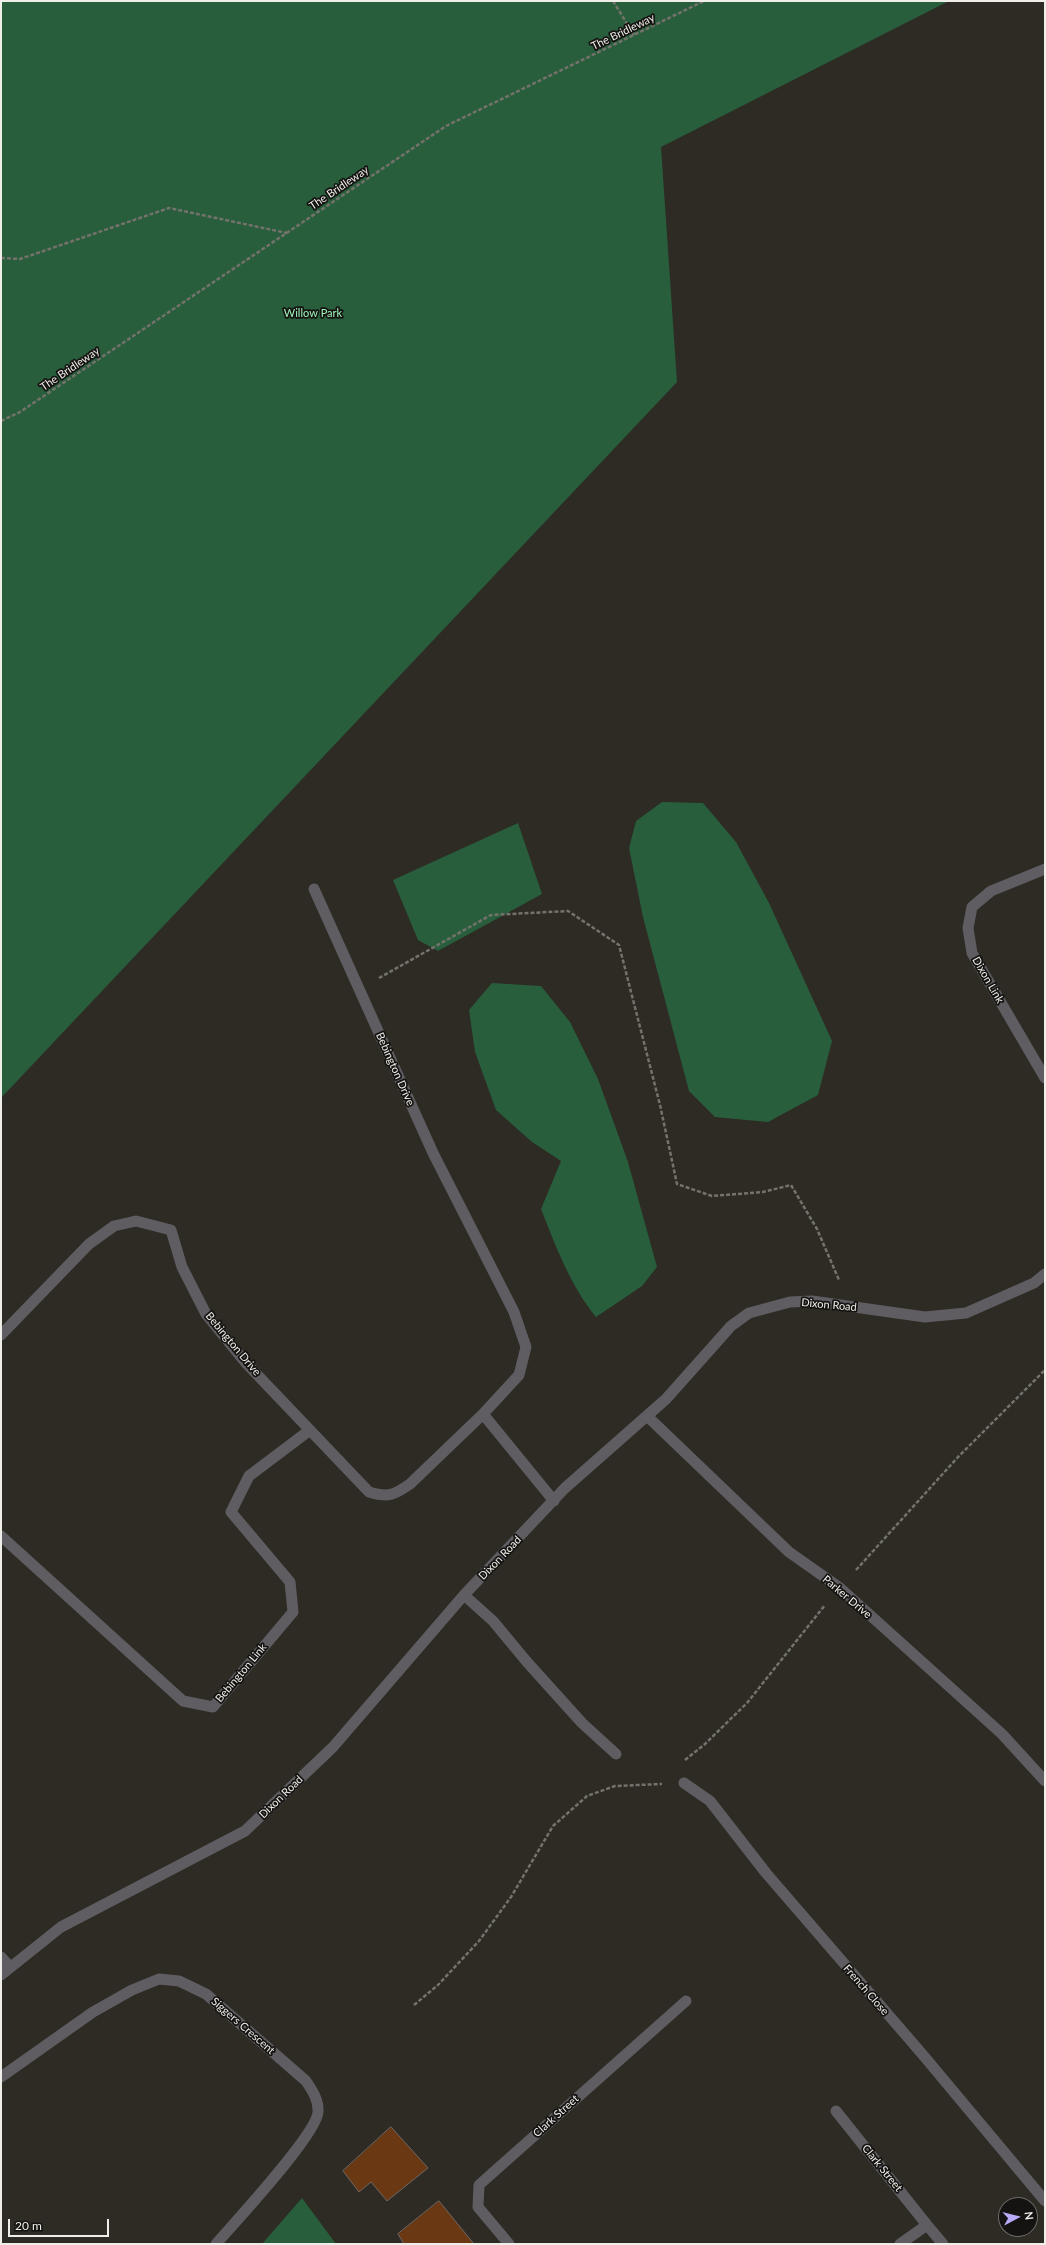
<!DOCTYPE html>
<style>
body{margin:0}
#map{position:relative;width:1046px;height:2245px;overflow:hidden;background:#2d2b24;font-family:Lato,sans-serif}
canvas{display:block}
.frame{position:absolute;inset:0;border:2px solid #efeee9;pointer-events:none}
.north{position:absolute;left:998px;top:2197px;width:40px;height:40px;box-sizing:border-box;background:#151311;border:1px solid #6c6b67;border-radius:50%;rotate:83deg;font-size:11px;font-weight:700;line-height:16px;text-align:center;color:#efeee9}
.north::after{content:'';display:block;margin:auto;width:14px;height:18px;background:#b9aaf7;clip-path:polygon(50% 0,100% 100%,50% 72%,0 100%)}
.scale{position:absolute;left:8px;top:2219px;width:101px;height:18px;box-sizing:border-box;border:2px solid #efeee9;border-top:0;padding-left:5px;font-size:12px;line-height:14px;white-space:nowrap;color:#efeee9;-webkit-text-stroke:3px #151311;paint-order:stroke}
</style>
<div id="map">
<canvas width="1046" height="2245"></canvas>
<div class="frame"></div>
<div class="north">N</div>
<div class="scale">20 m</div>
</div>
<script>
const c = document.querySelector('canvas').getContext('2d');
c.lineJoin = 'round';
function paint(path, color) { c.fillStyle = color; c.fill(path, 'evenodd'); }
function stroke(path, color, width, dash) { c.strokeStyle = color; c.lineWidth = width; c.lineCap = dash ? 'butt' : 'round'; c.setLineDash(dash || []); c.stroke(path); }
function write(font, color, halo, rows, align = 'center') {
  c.font = font + ' Lato,sans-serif'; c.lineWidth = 3.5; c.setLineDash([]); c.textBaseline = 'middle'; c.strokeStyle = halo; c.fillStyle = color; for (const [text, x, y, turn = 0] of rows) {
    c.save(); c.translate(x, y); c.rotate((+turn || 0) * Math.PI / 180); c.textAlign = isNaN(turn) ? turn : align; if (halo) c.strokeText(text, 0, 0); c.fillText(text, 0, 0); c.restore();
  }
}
paint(new Path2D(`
 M1,1h948l-288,146 16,235 -676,716z
 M662,802l41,1 33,39 33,61 63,138 -14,54 -50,27 -53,-5 -26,-26 -46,-174 -14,-69 7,-27z
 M518,823l24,71 -104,57 -20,-11 -25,-60z
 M492,983l49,3 29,36 28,57 30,83 29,105 -15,19 -46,31c-26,-32 -40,-70 -55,-108l20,-48 -29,-19 -36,-32 -21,-58 -6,-42z
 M302,2198l34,46h-74z`), '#285e3c');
const building = new Path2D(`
 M391,2127l37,41 -41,33 -16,-19 -12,10 -16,-21z
 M439,2201l35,43h-70l-6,-10z`);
paint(building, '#6a3914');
stroke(building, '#6f6763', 1);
stroke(new Path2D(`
 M613,1l21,34
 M1,258l19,1 149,-51 118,25
 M1,421l19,-9 426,-286 258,-125
 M379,978l112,-63 77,-4 51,34 41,160 17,79 35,12 51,-4 28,-7 26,44 22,51
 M856,1570l102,-113 87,-87
 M685,1760l20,-16 42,-41 78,-98
 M414,2005l24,-20 41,-44 32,-44 42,-71 34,-30 28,-10 47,-2`), '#73726b', 2.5, [4, 2]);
stroke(new Path2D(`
 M1045,869l-54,22 -19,16 -4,21 4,25 73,125
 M314,889l119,264 81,159 12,35 -7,28 -36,39
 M1,1335l88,-91 25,-18 22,-5 35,9 11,37 24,47 40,49 123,129c20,6 25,3 41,-8l73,-70 71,87
 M647,1416l142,136 51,36 162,146 43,47
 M1,1536l182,165 30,6 80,-95 -3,-30 -59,-70 18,-36 61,-46
 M464,1595l29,26 34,41 55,61 34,31
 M684,1783l26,18 56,72 157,182 122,146
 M1,1957l9,10
 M1,1975l60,-48 184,-96 88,-84 131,-152 101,-107 101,-89 65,-73 18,-13 41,-11 22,-1 113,16 41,-4 68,-30 11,-9
 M1,2077l92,-65 39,-22 27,-11 20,2 27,13 100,87c6,9 13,19 12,31 -1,22 -83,110 -102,132
 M836,2111l91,114
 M509,2244l-31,-37 1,-22 207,-184
 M900,2244l27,-19 16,19`), '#5f5d61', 11);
write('11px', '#efeee9', '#151311', [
 ["The Bridleway",623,32,-26],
 ["The Bridleway",339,188,-34],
 ["The Bridleway",70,369,-34],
 ["Dixon Link",988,980,60],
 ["Bebington Drive",395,1069,66],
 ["Dixon Road",829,1305,5],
 ["Bebington Drive",233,1344,50],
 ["Dixon Road",500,1558,-46],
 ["Parker Drive",847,1597,40],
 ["Bebington Link",241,1673,-50],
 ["Dixon Road",281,1797,-44],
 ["French Close",866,1990,49],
 ["Siggers Crescent",243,2026,41],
 ["Clark Street",556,2116,-42],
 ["Clark Street",882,2168,51]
]);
write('11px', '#9ef3b9', '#151311', [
 ["Willow Park",313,313]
]);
</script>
